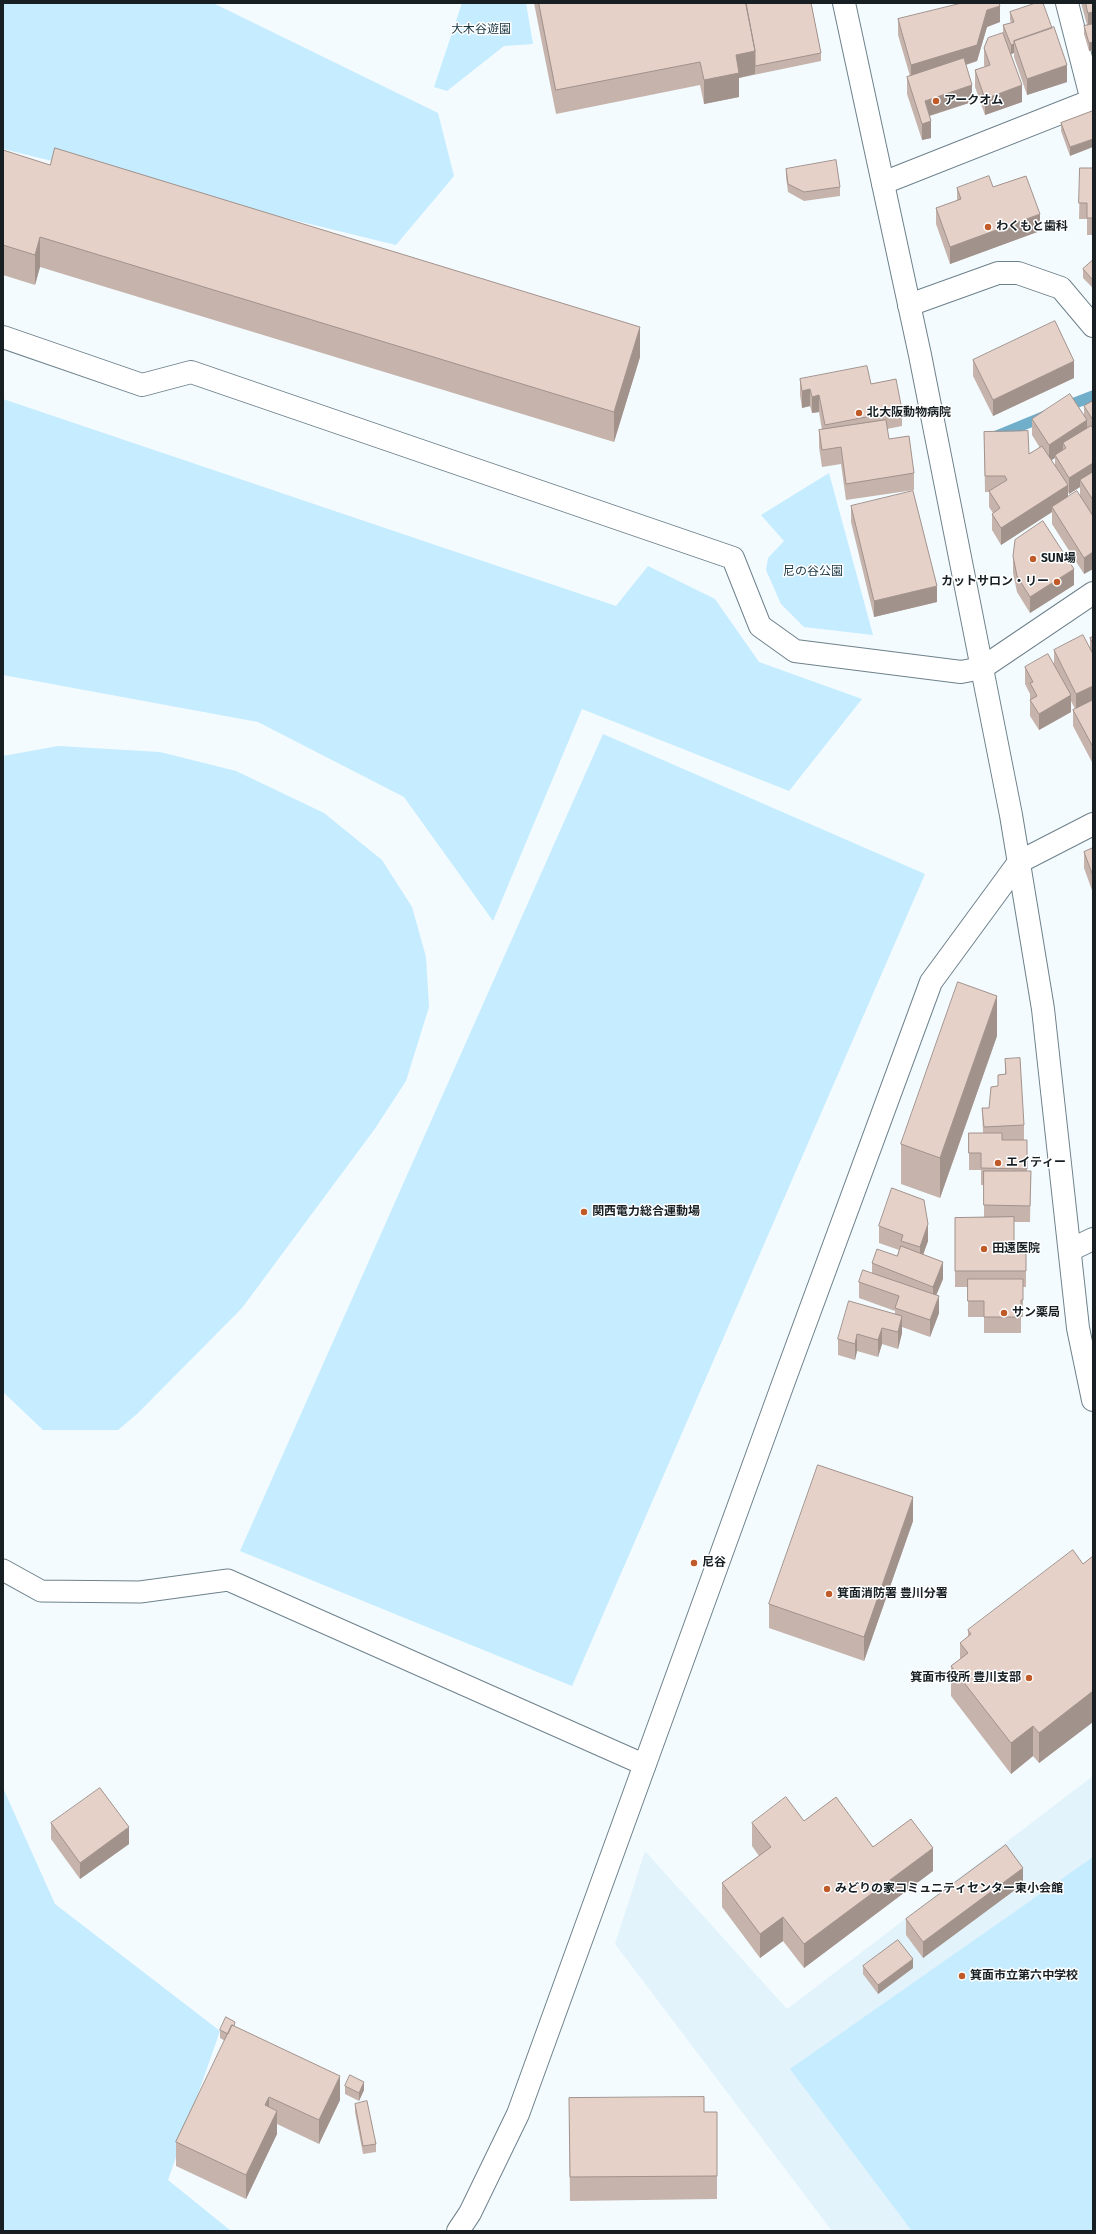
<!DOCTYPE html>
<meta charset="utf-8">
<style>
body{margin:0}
#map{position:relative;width:1096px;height:2234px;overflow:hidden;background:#f3fbff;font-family:"Fira Sans",sans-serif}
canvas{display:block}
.frame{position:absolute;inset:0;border:4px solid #171f23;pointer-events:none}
</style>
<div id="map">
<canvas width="1096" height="2234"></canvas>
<div class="frame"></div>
</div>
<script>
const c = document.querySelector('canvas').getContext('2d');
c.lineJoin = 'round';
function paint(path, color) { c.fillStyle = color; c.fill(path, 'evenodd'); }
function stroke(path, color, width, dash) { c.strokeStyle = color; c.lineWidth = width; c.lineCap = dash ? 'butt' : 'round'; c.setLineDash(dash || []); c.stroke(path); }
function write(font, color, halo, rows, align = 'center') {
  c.font = font + ' "Fira Sans","Noto Sans JP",sans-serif'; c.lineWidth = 3; c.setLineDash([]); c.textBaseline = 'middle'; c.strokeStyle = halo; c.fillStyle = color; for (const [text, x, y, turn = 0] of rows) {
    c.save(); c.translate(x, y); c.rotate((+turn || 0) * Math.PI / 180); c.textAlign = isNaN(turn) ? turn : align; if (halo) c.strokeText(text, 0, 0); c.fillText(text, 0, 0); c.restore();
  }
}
paint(new Path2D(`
 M1093,1776v455h-261l-217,-287 30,-93 142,158z`), '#e2f3fc');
paint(new Path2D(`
 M3,3h210l225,110 16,63 -58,69 -393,-96z
 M462,3h64l7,41 -29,2 -57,45 -13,-4z
 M3,399l613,207 32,-40 67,33 44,63 103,37 -73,92 -207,-82 -89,212 -89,-124 -146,-75 -255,-47z
 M829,473l44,162 -69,-8 -23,-23 -15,-34 2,-12 16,-17 -23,-26z
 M603,734l322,140 -353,812 -332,-135z
 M58,746l102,6 76,19 88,42 58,47 30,47 14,50 3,50 -23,74 -32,49 -132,178 -105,106 -19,16h-75l-40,-38v-636z
 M3,1788l52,116 165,127 -52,149 63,51h-228z
 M1093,1857v374h-181l-122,-162z`), '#c5ecff');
stroke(new Path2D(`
 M1062,408l31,-12
 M994,437l51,-21`), '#71aeca', 11);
const service = new Path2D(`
 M3,1570l38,21 99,1 88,-12 417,185`);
const minor = new Path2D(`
 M1067,3l25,98
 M883,183l210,-83
 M909,305l89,-32h20l43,15 32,38
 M3,337l139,48 49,-13 542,186 27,68 35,25 166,21 21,-4 111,-75
 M1019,862l74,-38
 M1070,1250l23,-11`);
const tertiary = new Path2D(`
 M844,3l76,352 91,460 32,194 35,319 15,72
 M458,2231l12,-18 48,-99 266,-733 147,-399 88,-120`);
stroke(service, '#6e818b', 23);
stroke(minor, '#6e818b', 24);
stroke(tertiary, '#6e818b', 24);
stroke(service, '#fff', 21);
stroke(minor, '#fff', 22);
stroke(tertiary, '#fff', 22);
paint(new Path2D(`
 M534,3h277l10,50v8l-82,17v19l-35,7 -4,-19 -144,29z
 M1081,3h12v47l-4,1 -5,-17v-8l3,-1z
 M1010,12l57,70 -40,13 -13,-38v-4l-3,1 11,48 -37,13 -10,-28v-17l10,-3 -1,-2v-17l19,-15v-8l8,-2 -1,-3z
 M898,19l102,3 -13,5 -10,34 -11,4 6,37 -42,14 1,22 -9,2 -15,-46v-17l3,-1 -12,-41z
 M1093,111l-23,45 -9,-25v-8z
 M3,150l637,207 -26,85 -574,-175 -5,18 -32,-10z
 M1080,168h13v67h-6v-16h-8z
 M786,169l54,18v9l-36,5 -16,-9 -2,-15z
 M993,187l47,44 -90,33 -14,-40v-16l21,-7v-13z
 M1093,260v28l-10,-10v-9z
 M973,360l101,18 -81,38 -20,-40z
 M800,379l71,5 31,26v16l-15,3 2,10 25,34v17l-68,10 -5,-36 -19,3 -3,-20v-17h3l-3,-18 -7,1 -2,-7 -8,2 -2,-13z
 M1093,401v168l-9,5 -32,-50v-12l-51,33 -9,-15v-16l1,-1 -4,-6v-15h-4l-1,-60 45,22 11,-6 -8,-13v-16l52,-3v-10zM1055,458v7l-4,-5zM1080,487v9l-12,1v-5l1,2z
 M851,506l86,96 -63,15 -23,-95z
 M1013,556l61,29 -44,28 -13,-21 -4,-19z
 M1093,637v127l-20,-38v-16l2,-1 -4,-8v11l-32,18 -9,-14v-22l-5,-10v-17l29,-4v-13l36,-2v-10z
 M1093,848v45l-9,-25v-16z
 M1093,955v20l-1,-3v-16z
 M1093,982v20l-1,-3v-16z
 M997,1036l-57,162 -39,-14v-40z
 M1005,1059l19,66v15h3v31h4l-1,51h-16v26l12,23v16h-3v30h-2v16h-37v-16h-16v-30h-13v-69l29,-1v-32h-3v-15h-12v-37h14l-1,-25h7l9,-21v-12l7,-1z
 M879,1226l49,15 -5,14 20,24 -7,16 3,18 -9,24 -28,-10v6l-4,16 -16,-5 -4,13 -21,-6 -2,9 -17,-5v-16l57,-25v-3l-36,-13v-16l13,-9v-10l25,-7 2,-6 -20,-7z
 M913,1521l-49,140 -95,-33v-24z
 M1093,1556v166l-54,41 -6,-7 -22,18 -60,-78v-30l9,-7v-16l8,-6v-7l115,-66z
 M804,1821l69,26 60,24 -129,97 -21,-27 -23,17 -38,-51v-24l37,-27 -7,-10v-23z
 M51,1823l78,21 -49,35 -29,-40z
 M1023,1884l-100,74 -17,-23v-16z
 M863,1966l50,2 -35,26 -15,-20z
 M235,2027l105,73 -21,44 -42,-20v10l-31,65 -70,-33v-24l49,-101 -5,-3v-8z
 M345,2086l19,4 -5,11 -14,-7z
 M355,2104l21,40v8l-13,2 -8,-42z
 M704,2112h13v87l-147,2 -1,-79z`), '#c6b4ac');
paint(new Path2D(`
 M1000,6v16l-13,5 -10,34 -66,21v-17l76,-55z
 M1093,12v17l-5,1v-17z
 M1093,42v8l-4,1v-8z
 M1014,44v9l-3,1v-9z
 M755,51v23l-16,4v19l-35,7v-24l32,-25z
 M1067,65v17l-40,13v-16z
 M972,85v17l-47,15v-16z
 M1022,85v17l-37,13v-16z
 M931,121v17l-9,2v-16z
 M1093,139v8l-23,9v-9z
 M1040,214v17l-90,33v-17z
 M40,237v30l-5,18v-30z
 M640,327v30l-26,85v-30z
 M1074,361v17l-81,38v-16z
 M810,389v17l-8,2v-17z
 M819,395v17l-7,1v-16z
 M1087,420v17l-21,11 -3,-5v10l-8,2v3l-6,4v-17z
 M1093,463v16l-13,1v7l-11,7v-16z
 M1068,485v17l-16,5v5l-51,33v-17z
 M1093,552v17l-9,5v-16z
 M1074,569v16l-44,28v-16z
 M937,586v16l-63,15v-16z
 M1093,686v16l-17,8v-16z
 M1071,695v17l-32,18v-16z
 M997,996v40l-57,162v-40z
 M928,1224v17l-8,22v-16z
 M943,1262v17l-10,24v-16z
 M939,1296v17l-9,24v-17z
 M902,1316v17l-4,16v-17z
 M882,1328v16l-4,13v-17z
 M857,1334v17l-2,9v-16z
 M913,1497v24l-49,140v-24z
 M1093,1691v31l-54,41v-30z
 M1033,1726v30l-22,18v-31z
 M129,1827v17l-49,35v-16z
 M933,1848v23l-129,97v-24z
 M1023,1868v16l-100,74v-16z
 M783,1917v24l-23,17v-24z
 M913,1959v9l-35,26v-9z
 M340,2076v24l-21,44v-24z
 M364,2082v8l-5,11v-8z
 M269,2097v23l-4,-15z
 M277,2111v23l-31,65v-24z`), '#a1928c');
const building = new Path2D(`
 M539,3h207l9,48 -19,4 3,18 -35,7 -4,-18 -144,28z
 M746,3h65l10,50 -66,13v-15z
 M962,3h37l1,3 -13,4 -10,35 -66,20 -13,-46z
 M1036,3h7l9,25 -38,13v3l-3,1 -8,-20 11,-3 -4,-10z
 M1086,3h7v9l-5,1z
 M1093,24v18l-4,1 -5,-17z
 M1054,27l13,38 -40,14 -13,-38z
 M1003,33l19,52 -37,14 -10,-29 15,-5 -6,-17 4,-10z
 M964,58l8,27 -47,16 6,20 -9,3 -15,-47z
 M1093,111v28l-23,8 -9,-24z
 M55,148l585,179 -26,85 -574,-175 -5,18 -32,-10v-95l47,15z
 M836,160l4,27 -36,5 -16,-8 -2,-15z
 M1080,168h13v50h-6v-15h-8z
 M989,176l4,11 33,-11 14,38 -90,33 -14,-39 25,-9 -4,-11z
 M1093,260v20l-10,-11z
 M1055,321l19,40 -81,39 -20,-40z
 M867,366l4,18 25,-5 6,31 -77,15 -6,-30 -7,2 -2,-8 -8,2 -2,-12z
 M1070,394l17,26 -38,25 -17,-26z
 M1093,401v19l-9,-14z
 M886,420l3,19 20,-3 5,37 -68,11 -5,-37 -19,3 -3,-20z
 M1091,426l2,2v35l-24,15 -14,-23 11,-7 -3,-5z
 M1028,431l1,23 13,-8 26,39 -67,43 -9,-14 8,-6 -11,-17 18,-11 -2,-4h-20l-1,-44z
 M1093,472v28l-13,-20z
 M913,491l24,95 -63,15 -23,-95z
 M1077,491l16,25v36l-9,6 -32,-51z
 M1043,521l31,48 -44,28 -13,-21 -4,-20 2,-16z
 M1083,635l10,19v32l-17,8 -22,-44z
 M1093,637v7l-3,-6z
 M1048,654l23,41 -32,19 -9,-14 7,-4 -7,-13 3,-1 -8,-15z
 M1093,700v47l-20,-37z
 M1093,848v28l-9,-24z
 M958,982l39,14 -57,162 -39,-14z
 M1020,1058l4,67 -40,2 -2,-19h7l2,-21 7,-1v-11l8,-1 -1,-15z
 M969,1133h33v7h25v29l-46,-1v-15h-12z
 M984,1171h47l-1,35 -46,-1z
 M892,1188l32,12 4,24 -8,23 -19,-6 2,-6 -24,-9z
 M1014,1217v31h12v23h-71v-53z
 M901,1246l42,16 -10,25 -61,-24 5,-14 20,7z
 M863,1270l76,26 -9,24 -35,-12 4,-12 -40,-14z
 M968,1279h55v21h-2v17h-37v-16h-16z
 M849,1301l53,15 -4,16 -16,-4 -4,12 -21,-6 -2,10 -17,-5z
 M818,1465l95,32 -49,140 -95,-33z
 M1073,1550l10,14 10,-8v135l-54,42 -6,-7 -22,17 -60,-77 17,-13 -8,-10 11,-9 -3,-4z
 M100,1788l29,39 -49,36 -29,-40z
 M786,1797l18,24 32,-24 37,50 38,-28 22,29 -129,96 -21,-27 -23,17 -38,-51 49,-36 -19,-24z
 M1006,1845l17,23 -100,74 -17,-23z
 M898,1940l15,19 -35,26 -15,-19z
 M226,2017l9,5 -1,4 -2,-1 -4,9 -8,-4z
 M232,2025l108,51 -21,44 -50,-23 -4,8 12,6 -31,64 -70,-33z
 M350,2075l14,7 -5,11 -14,-7z
 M704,2097v15h13v64l-147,1 -1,-79z
 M367,2101l9,43 -13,2 -8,-42z`);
paint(building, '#e6d1c8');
stroke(building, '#a1928c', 1);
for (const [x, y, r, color] of [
 [936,101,4,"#c05b29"],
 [988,227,4,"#c05b29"],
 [859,413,4,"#c05b29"],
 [1033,559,4,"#c05b29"],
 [1057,582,4,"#c05b29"],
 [998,1163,4,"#c05b29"],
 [584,1212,4,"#c05b29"],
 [984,1249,4,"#c05b29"],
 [1004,1313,4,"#c05b29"],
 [694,1563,4,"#c05b29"],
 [829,1594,4,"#c05b29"],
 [1029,1678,4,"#c05b29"],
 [827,1889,4,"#c05b29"],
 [962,1976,4,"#c05b29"]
]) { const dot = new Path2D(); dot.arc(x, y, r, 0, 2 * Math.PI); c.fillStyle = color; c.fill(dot); stroke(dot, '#fff', 1.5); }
write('12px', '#173441', '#fff', [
 ["大木谷遊園",481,30],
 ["尼の谷公園",813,572]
]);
write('bold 12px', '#171f23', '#fff', [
 ["アークオム",944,101],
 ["わくもと歯科",996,227],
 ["北大阪動物病院",867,413],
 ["SUN場",1041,559],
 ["カットサロン・リー",1049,582,"right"],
 ["エイティー",1006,1163],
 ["関西電力総合運動場",592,1212],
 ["田遠医院",992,1249],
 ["サン薬局",1012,1313],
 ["尼谷",702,1563],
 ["箕面消防署 豊川分署",837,1594],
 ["箕面市役所 豊川支部",1021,1678,"right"],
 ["みどりの家コミュニティセンター東小会館",835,1889],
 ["箕面市立第六中学校",970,1976]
], 'left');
</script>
